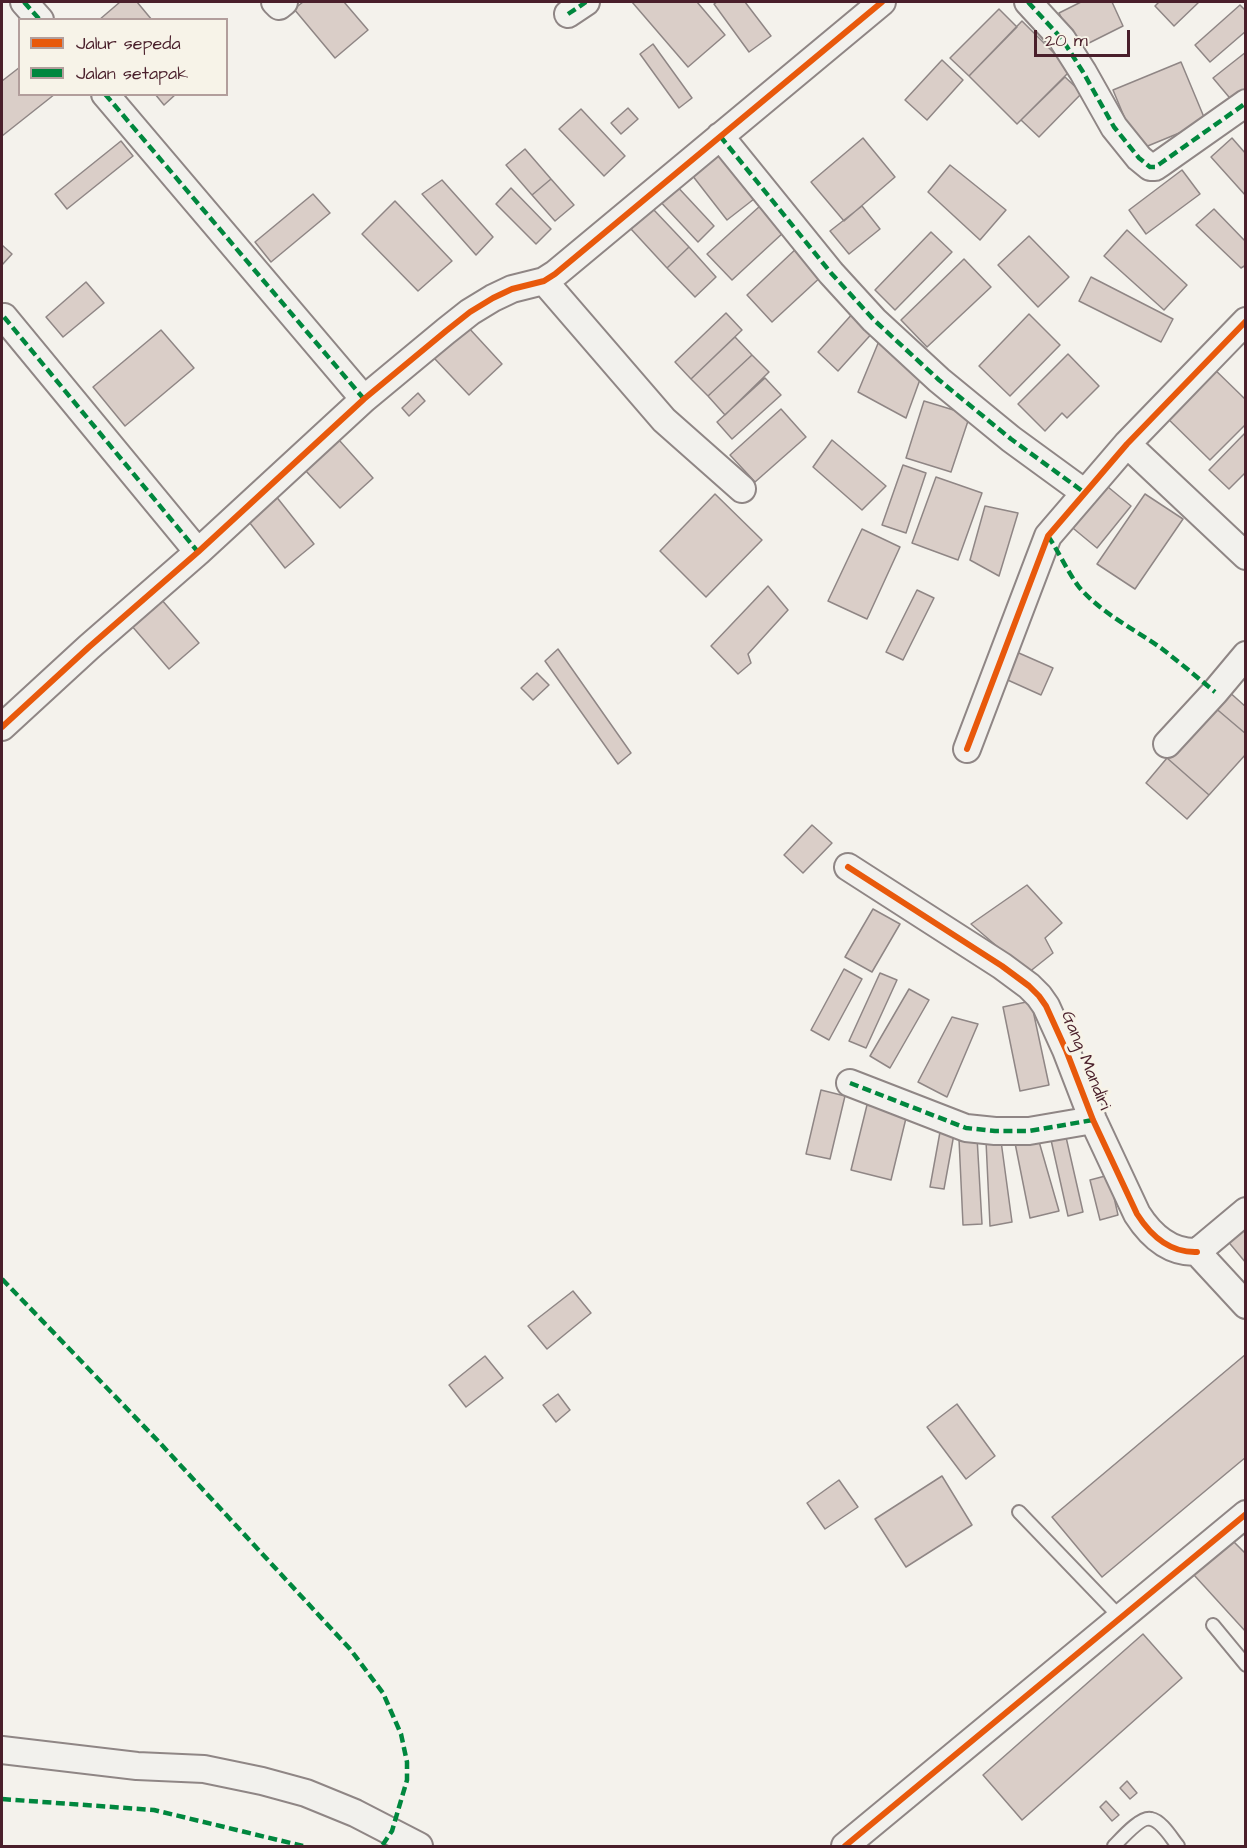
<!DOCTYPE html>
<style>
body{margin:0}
#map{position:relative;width:1247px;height:1848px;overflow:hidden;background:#f4f2ec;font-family:"Architects Daughter",sans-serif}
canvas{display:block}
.frame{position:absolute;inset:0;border:3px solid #4a1f2b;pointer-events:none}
.legend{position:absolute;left:18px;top:18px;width:210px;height:78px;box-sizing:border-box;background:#f7f3e8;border:2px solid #b29e9c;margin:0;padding:8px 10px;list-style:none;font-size:18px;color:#4a1f2b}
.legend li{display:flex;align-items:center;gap:12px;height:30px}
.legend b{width:30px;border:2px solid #b29e9c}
.scale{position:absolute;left:1034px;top:30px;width:96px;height:27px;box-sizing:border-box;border:3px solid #4a1f2b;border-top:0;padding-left:8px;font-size:18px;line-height:21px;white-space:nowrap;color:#4a1f2b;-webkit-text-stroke:4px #f7f3e8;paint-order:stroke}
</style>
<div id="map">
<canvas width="1247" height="1848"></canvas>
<div class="frame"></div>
<ul class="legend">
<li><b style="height:8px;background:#e8590c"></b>Jalur sepeda</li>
<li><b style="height:8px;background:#00873e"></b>Jalan setapak</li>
</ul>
<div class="scale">20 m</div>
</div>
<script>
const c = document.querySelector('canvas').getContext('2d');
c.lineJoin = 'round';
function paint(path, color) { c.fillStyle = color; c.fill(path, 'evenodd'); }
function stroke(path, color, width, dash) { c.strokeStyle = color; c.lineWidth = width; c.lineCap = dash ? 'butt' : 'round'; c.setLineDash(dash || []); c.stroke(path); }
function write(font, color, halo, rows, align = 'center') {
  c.font = font + ' "Architects Daughter",sans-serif'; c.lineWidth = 6; c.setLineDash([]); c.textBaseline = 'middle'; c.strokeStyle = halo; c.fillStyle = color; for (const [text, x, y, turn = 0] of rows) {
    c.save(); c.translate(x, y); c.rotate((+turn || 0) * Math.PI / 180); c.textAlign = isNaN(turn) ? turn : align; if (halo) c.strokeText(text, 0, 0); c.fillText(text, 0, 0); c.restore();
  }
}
const building = new Path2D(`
 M120,2h17l15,18h-53z
 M303,2h41l24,28 -33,28 -41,-49z
 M632,2h65l28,33 -37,32z
 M717,2h28l26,34 -22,16 -35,-48z
 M1081,2h31l11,24 -46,23 -18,-36z
 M1159,2h40l-25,24 -19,-20z
 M1240,5l6,6v20l-36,31 -15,-17z
 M999,9l18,18 -48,49 -19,-18z
 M1022,21l49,49 -54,54 -48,-48z
 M653,44l39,54 -13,10 -39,-54z
 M1246,52v42l-12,9 -21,-25z
 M942,60l21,20 -36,40 -22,-20z
 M1181,62l25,60 -68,28 -25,-60z
 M20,67v27h35l-53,42v-55z
 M1065,77l17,16 -43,44 -18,-17z
 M155,94h21l-12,11z
 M628,108l10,11 -17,15 -10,-11z
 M581,109l44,47 -21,20 -45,-47z
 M863,138l32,39 -51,44 -33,-39z
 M1232,138l14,16v42l-35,-39z
 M121,141l12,15 -66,53 -12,-15z
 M525,149l26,30 -19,16 -26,-30z
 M719,155l35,44 -27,21 -35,-45z
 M950,165l56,45 -26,30 -52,-48z
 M1182,170l18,24 -54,40 -17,-24z
 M551,179l23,26 -19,16 -23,-26z
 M442,180l51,57 -17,18 -54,-61z
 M673,182l41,44 -16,16 -42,-45z
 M511,188l40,41 -15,15 -40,-40z
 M313,194l17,19 -59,49 -16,-20z
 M395,201l57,60 -34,30 -56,-57z
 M760,206l24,26 -52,48 -25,-26z
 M862,206l18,23 -31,25 -19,-23z
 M653,209l36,38 -22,21 -36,-39z
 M1214,209l32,33v23l-5,3 -45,-43z
 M1127,230l60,55 -23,25 -60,-54z
 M931,232l21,20 -57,58 -20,-20z
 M1029,236l40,41 -31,30 -40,-42z
 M2,245l10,9 -10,11z
 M689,247l27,30 -21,20 -28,-29z
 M798,247l26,27 -52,48 -25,-27z
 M964,259l27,28 -64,60 -26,-27z
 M1091,277l82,42 -12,23 -82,-41z
 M86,282l18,21 -41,34 -17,-20z
 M854,312l21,18 -37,41 -20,-19z
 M726,313l16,17 -51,49 -16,-17z
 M1029,314l31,31 -50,51 -31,-30z
 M467,326l35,38 -33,31 -35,-37z
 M161,330l33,38 -69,58 -32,-39z
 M735,337l17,18 -44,41 -17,-17z
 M879,341l43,33 -16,44 -48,-26z
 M1068,354l31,32 -32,32 -5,-5 -17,18 -27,-27z
 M752,355l17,17 -44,43 -17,-19z
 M1208,363l38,37v24l-36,36 -50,-49z
 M765,378l16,17 -49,44 -15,-17z
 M418,393l7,8 -16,15 -7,-8z
 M924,401l46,14 -19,57 -45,-14z
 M781,409l25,28 -51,45 -25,-27z
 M1246,432v40l-17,17 -20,-19z
 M339,440l34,38 -33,30 -35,-38z
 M832,440l54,46 -24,24 -49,-43z
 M903,465l23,8 -20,60 -24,-8z
 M936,477l46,16 -24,67 -46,-17z
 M1102,482l29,24 -34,42 -29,-24z
 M715,494l47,46 -56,57 -46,-46z
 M1145,494l38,25 -48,70 -38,-25z
 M275,495l39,49 -29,24 -39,-50z
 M985,506l33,7 -19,63 -29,-16z
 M862,529l38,18 -33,72 -39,-18z
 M768,586l20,24 -40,44 3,9 -13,11 -27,-28z
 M917,590l17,8 -31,62 -17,-8z
 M161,599l38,44 -30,26 -38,-44z
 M558,649l73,104 -13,11 -73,-103z
 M1012,650l41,18 -12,27 -40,-18z
 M537,673l12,12 -16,15 -12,-12z
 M1227,690l19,17v27l-33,-28z
 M1213,706l33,28v20l-37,41 -42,-37z
 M1167,758l42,37 -22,24 -41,-36z
 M812,825l20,18 -29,30 -19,-18z
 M1027,885l35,38 -17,15 8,15 -25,20 -57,-49z
 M873,909l27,15 -28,48 -27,-15z
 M844,969l18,10 -33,61 -18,-10z
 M880,973l17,7 -31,68 -17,-7z
 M909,989l20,11 -39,68 -20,-12z
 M1031,1001l18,84 -29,6 -17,-84z
 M952,1017l26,7 -31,73 -29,-15z
 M821,1090l24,6 -15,63 -24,-5z
 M867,1105l40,9 -16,66 -40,-10z
 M940,1132l14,2 -10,55 -14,-2z
 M977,1137l5,87 -19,1 -4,-86z
 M1066,1137l17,75 -15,4 -17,-76z
 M1038,1138l21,73 -29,7 -15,-75z
 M986,1141h15l11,81 -22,4z
 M1109,1175l9,40 -18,5 -10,-40z
 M1246,1213v50l-25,-30z
 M573,1291l18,22 -44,36 -19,-23z
 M1246,1354v103l-144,120 -50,-60z
 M485,1356l18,22 -37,29 -17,-22z
 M558,1394l12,16 -14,12 -13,-17z
 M957,1404l38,52 -29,23 -39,-52z
 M942,1476l30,49 -66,42 -31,-48z
 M839,1480l19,27 -33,22 -18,-26z
 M1232,1540l14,14v78l-52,-57z
 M1143,1634l39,44 -160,142 -39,-45z
 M1127,1781l10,12 -7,6 -10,-11z
 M1106,1801l13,14 -7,6 -12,-14z`);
paint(building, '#dacec8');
stroke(building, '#8f8685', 1.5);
const service = new Path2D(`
 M1019,1512l101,105
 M1213,1625l33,40
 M1114,1846c7,-7 27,-30 37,-27 11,2 21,20 27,27`);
const minor = new Path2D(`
 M24,2l16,18
 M275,2l4,4 5,-4
 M1028,2l34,37 21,33 31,55 25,31 11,9h5l6,-4 85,-60
 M568,14l18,-12
 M105,94l259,305
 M720,136l111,137 43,47 65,60 72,59 74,54
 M544,281l120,139 78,69
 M4,317l194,235
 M1127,444l119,112
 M2,727l87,-80 109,-95 166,-153 82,-68 24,-19 23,-14 19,-9 32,-8 11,-7 327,-272
 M1167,744l48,-52 31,-37
 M967,749l81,-213 79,-92 119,-123
 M848,867l154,99 27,20 10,10 7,10 20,44 27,70 44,94c14,22 33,39 60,38
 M850,1083l116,45 29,3h34l64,-11
 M1246,1211l-49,41 49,53
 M2,1750l135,16 67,3 58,12 44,12 49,20 64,33
 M845,1846l401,-332`);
stroke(service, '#8f8685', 16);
stroke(minor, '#8f8685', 30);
stroke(service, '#f2f1ed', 12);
stroke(minor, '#f2f1ed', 26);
stroke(new Path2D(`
 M24,2l16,18
 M1028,2l34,37 21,33 31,55 25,31 11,9h5l6,-4 85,-60
 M568,14l18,-12
 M105,94l259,305
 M720,136l111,137 43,47 65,60 72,59 74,54
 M4,317l194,235
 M1048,536c11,16 19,35 31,51 22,26 55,42 82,61 18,14 36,29 54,44
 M850,1083l116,45 29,3h34l64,-11
 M2,1279l157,163 191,207 33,44 18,41 6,28v18l-15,51 -10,15
 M2,1799l152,11 149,36`), '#00873e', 4.5, [9, 4.5]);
stroke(new Path2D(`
 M2,727l87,-80 109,-95 166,-153 82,-68 24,-19 23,-14 19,-9 32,-8 11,-7 327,-272
 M967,749l81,-213 79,-92 119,-123
 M848,867l154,99 27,20 10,10 7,10 20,44 27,70 44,94c14,22 33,39 60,38
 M845,1846l401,-332`), '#e8590c', 6);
write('18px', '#4a1f2b', '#f7f3e8', [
 ["Gang Mandiri",1085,1061,68]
]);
</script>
